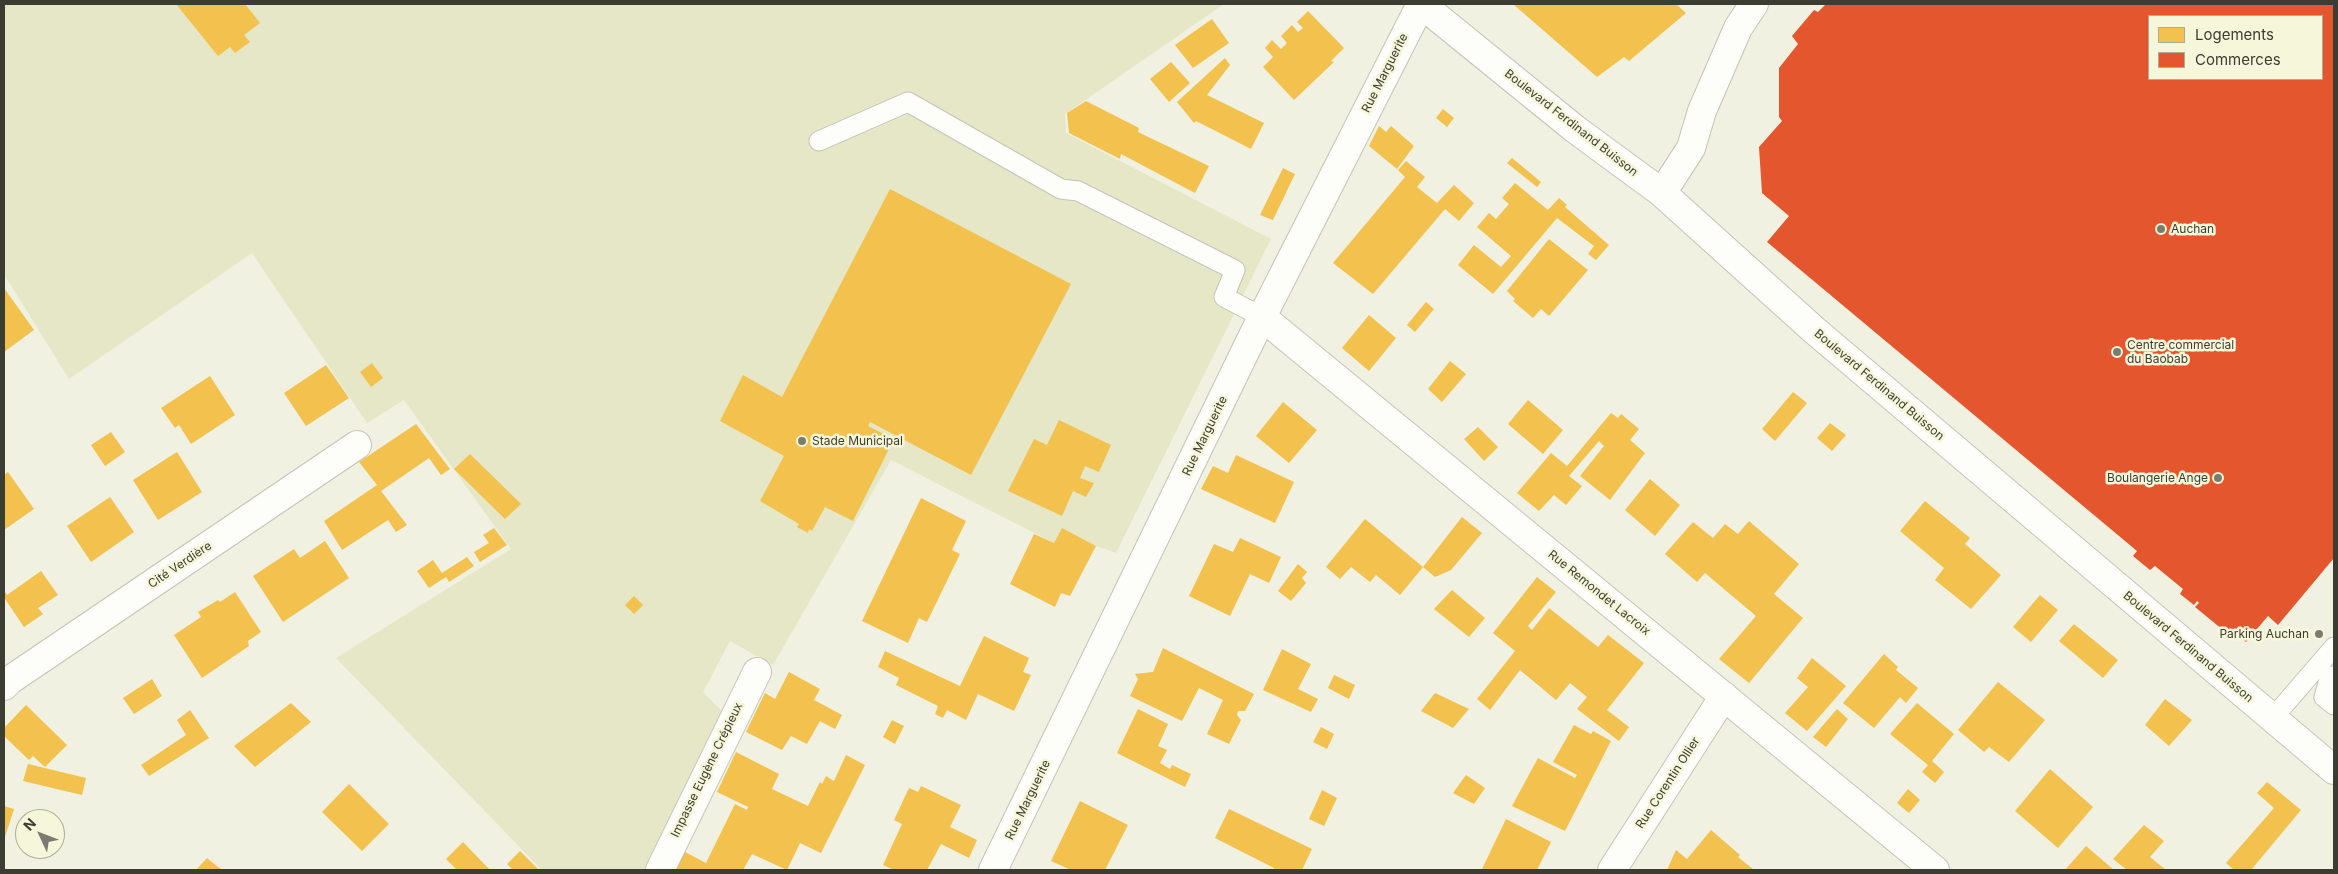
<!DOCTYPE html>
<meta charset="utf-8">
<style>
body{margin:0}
#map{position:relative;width:2338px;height:874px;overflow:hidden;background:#f0f1e0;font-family:Inter,sans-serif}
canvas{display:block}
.frame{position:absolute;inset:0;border:5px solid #3c3d32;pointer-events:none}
.legend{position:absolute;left:2148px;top:15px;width:175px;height:65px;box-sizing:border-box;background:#f6f7da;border:1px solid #acad97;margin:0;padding:6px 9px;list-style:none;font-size:15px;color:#3c3d32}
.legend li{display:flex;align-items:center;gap:10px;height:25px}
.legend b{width:25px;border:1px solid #acad97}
.north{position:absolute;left:15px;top:809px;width:50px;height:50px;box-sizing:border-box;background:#f6f7da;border:1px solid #acad97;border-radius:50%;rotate:313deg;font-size:14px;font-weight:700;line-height:20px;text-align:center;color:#3c3d32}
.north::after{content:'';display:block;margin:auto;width:18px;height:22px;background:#7b7c6f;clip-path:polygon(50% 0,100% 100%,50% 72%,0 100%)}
</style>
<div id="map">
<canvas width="2338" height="874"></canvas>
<div class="frame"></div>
<ul class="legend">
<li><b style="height:14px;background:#f2c14e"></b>Logements</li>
<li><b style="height:14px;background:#e4572e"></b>Commerces</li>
</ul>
<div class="north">N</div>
</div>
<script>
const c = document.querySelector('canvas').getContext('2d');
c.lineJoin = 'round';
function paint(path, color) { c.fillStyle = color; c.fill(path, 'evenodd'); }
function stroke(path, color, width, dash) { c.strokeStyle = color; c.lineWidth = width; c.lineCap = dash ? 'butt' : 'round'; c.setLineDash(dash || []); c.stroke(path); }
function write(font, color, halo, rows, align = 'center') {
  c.font = font + ' Inter,sans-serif'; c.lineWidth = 5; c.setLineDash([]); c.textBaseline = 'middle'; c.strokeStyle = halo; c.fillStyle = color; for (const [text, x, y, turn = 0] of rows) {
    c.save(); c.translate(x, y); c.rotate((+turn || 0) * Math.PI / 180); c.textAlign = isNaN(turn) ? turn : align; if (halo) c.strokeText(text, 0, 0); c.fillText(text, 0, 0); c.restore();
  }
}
paint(new Path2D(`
 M4,4h1220l-159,110 1,19 205,106 -155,314 -20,-7 -34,-18 -8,15 -163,-83 -118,205 -43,-24 -27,51 20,20 -79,158h-102l-206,-212 175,-109 -107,-149 -37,23 -115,-170 -183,126 -65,-105z`), '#e5e7c6');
paint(new Path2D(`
 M176,4h69l15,19 -16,12 6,7 -15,11 -5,-6 -12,9z
 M1513,4h163l10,9 -57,48 -5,-4 -27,20z
 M1308,11l36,37 -13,13 3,1 -40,38 -31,-33 10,-10 -8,-9 7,-8 9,9 6,-6 -6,-7 11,-11 6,7 5,-4 -6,-6z
 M1212,19l17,24 -36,25 -18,-23z
 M1225,58l5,7 -23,30 57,28 -13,26 -55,-28 -2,2 -17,-21z
 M1171,62l19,21 -21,19 -19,-23z
 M1086,101l53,27 -1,4 71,34 -14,27 -74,-39 -1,5 -51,-26 -2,-20z
 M1443,109l11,9 -7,9 -11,-9z
 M1379,126l7,6 5,-6 23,20 -17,23 -28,-23z
 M1512,158l29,24 -4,5 -30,-24z
 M1406,161l19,16 -8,10 20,16 17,-18 20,18 -15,18 -14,-12 -72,85 -40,-31 72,-86 -7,-7z
 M1283,168l12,6 -22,46 -13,-5z
 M1515,183l33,27 11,-12 8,7 -2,2 44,38 -13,15 -8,-6 6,-8 -37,-28 -64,76 -35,-29 16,-20 27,22 10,-11 -34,-29 12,-14 7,6 13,-15 -7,-6z
 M890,189l181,95 -100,191 -101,-53 -2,4 26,13 -41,82 -28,-14 -13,24 -3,-2 -1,4 -11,-6 2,-3 -39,-23 24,-45 -64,-35 23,-46 39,22z
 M1549,239l39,31 -39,46 -8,-7 -8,9 -20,-17 2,-2 -8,-8z
 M4,288l30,42 -30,22z
 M1426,302l8,7 -19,23 -8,-7z
 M1369,315l27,23 -27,33 -27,-23z
 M1450,361l16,13 -24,28 -14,-13z
 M372,363l11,15 -12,9 -11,-15z
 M326,365l23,33 -43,28 -22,-33z
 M210,376l25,39 -44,29 -12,-19 -4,3 -14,-20z
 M1793,392l14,11 -32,38 -13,-12z
 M1528,400l35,30 -20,24 -35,-30z
 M1283,402l34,28 -28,33 -33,-27z
 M1611,413l7,5 3,-4 18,15 -9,11 15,13 -35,47 -30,-24 24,-30 -5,-5 -30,35 13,10 -16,19 -12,-10 -15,16 -22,-18 34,-40 16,13z
 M1059,420l52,25 -12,27 -14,-6 -5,12 14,5 -8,14 -13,-6 -11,25 -54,-25 26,-52 13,6z
 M1830,423l16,12 -14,16 -15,-13z
 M416,424l34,45 -9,6 -12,-17 -48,33 26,34 -11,7 -8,-12 -46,30 -18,-29 53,-36 -18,-23z
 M1478,427l20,20 -14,14 -20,-22z
 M111,432l14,20 -20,14 -14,-21z
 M177,452l25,40 -44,28 -25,-40z
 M470,454l51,50 -16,15 -51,-50z
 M1236,455l58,27 -19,41 -74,-34 12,-23 15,7z
 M8,472l26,37 -30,21v-55z
 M1650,479l30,26 -25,31 -30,-26z
 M110,497l24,35 -43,30 -24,-36z
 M921,498l45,23 -14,29 8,4 -33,68 -8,-4 -11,25 -46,-22z
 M1925,501l45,37 -5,6 36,31 -30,34 -36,-29 9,-12 -44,-37z
 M1462,517l20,16 -31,37 -16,7 -12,-10z
 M1365,519l58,48 -23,28 -24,-20 -6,7 -19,-15 -11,12 -14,-12z
 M1749,521l50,43 -25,30 29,24 -54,65 -30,-24 37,-43 -51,-43 -8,9 -32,-28 28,-32 20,16 12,-14 13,10z
 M494,528l13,17 -27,17 -6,-10 15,-9 -6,-8z
 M1062,528l34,18 -26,50 -9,-3 -6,14 -45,-23 24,-50 20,9z
 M1240,538l41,19 -12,26 -19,-9 -20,42 -41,-20 25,-52 19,8z
 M325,541l24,37 -66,44 -30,-46 41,-27 6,9z
 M467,557l7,9 -25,16 -3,-5 -17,11 -12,-17 16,-11 9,13z
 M1298,564l9,8 -5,6 4,5 -15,18 -13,-10z
 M41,571l17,24 -20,13 5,6 -19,13 -19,-28 -1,1v-10l3,5z
 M1537,577l19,15 -28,34 4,4 17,-22 49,39 10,-12 36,28 -37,47 22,17 -10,14 -42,-32 10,-12 -17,-14 -14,17 -36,-30 -30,40 -13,-11 38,-48 -22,-18z
 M1452,590l33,28 -16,19 -35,-28z
 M235,592l26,40 -13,9 1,5 -47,32 -28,-43 27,-18 -3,-5 20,-12 2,2z
 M2040,595l18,15 -27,32 -18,-15z
 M634,596l9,9 -9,9 -9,-9z
 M2074,624l44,36 -15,18 -44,-37z
 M984,636l45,22 -6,14 8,3 -17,36 -36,-17 -12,26 -19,-10 -4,8 -8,-4 3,-8 -42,-21 3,-7 -21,-11 7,-16 75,35z
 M1163,648l91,46 -9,17h-7l-1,4 4,5 -12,24 -22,-10 16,-34 -24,-12 -17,33 -52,-25 8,-17 -3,-5 18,-2z
 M1282,649l29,15 -13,25 20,10 -7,13 -48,-22z
 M1884,654l14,13 -2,3 22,18 -12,15 -6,-6 -26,31 -31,-25z
 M1812,658l34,28 -39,45 -22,-18 23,-26 -11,-9z
 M789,672l31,17 -6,11 28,15 -7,14 -15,-8 -13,23 -16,-8 -9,14 -36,-18 19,-39 10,6z
 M1334,675l21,10 -6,14 -21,-11z
 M152,679l10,17 -28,18 -11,-16z
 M1998,682l47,38 -36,42 -20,-15 -5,5 -26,-22z
 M1435,693l34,16 -16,19 -32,-17z
 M2165,699l27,21 -23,26 -24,-21z
 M291,703l20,19 -56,45 -21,-21z
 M1917,703l37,31 -22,27 12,11 -9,11 -13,-11 6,-7 -38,-31z
 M26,705l41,40 -22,22 -12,-11 -4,4 -25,-24v-8z
 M1138,709l30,15 -10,22 9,4 -7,13 10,6 2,-4 19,9 -6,13 -68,-34z
 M1837,709l11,10 -22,28 -13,-10z
 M190,710l19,28 -60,38 -8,-11 45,-30 -9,-15z
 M892,720l12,6 -9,18 -12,-7z
 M1574,725l17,9 2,-3 18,10 -46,90 -53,-25 26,-48 37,20 2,-3 -24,-13z
 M1321,727l13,7 -7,15 -14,-7z
 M736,752l43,22 -7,15 36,17 12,-24 2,2 4,-8 8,5 12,-26 19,10 -44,88 -21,-10 -13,27 -35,-16 -9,16h-67l9,-18 21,11 29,-59 12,6 1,-3 -31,-15z
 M28,764l58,14 -4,17 -59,-14z
 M2050,769l43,38 -35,41 -43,-37z
 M1466,775l19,13 -11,16 -21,-11z
 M2267,782l34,28 -50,60h-17l-8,-7 48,-55 -17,-15z
 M349,784l40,40 -27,27 -40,-39z
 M921,786l40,19 -11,22 27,13 -8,18 -28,-14 -14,26h-33l-11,-5 19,-41 -8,-4 15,-32 9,4z
 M1908,789l12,11 -11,13 -12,-10z
 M1322,790l15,8 -13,28 -15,-7z
 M1080,801l48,24 -23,45h-34l-20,-9z
 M4,806l10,3 -10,31z
 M1229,809l83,40 -10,21h-29l1,-2 -59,-30z
 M1506,819l45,23 -14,28 -55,-1z
 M2144,825l20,16 -14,16 16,13h-39l-14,-11z
 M1711,830l29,25 -2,2 16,13h-87l9,-20 11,9z
 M463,842l27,28h-33l-11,-11z
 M2086,846l28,24h-49z
 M520,851l19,19h-26l-6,-6z
 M207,858l11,9 5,3h-27z`), '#f2c14e');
paint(new Path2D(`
 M1826,4h508v554l-56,67 -10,-9 -22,26 -14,-12 -4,4 -33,-27 4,-4 -2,-2 -3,4 -14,-11 3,-5 -28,-23 -5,4 -17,-14 4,-5 -370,-309 22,-26 -27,-23 -3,-46 23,-26 -3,-4v-49l19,-24 -6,-8 22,-26 4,2zM2149,16h173v63h-173z`), '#e4572e');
const service = new Path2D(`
 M819,141l89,-39 153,87 17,2 157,79 -11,27 38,20
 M2330,676l-6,21 10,8
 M2272,719l62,-72`);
const minor = new Path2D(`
 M1421,4l154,125 87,64 152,137 520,440
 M1662,193l29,-45 11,-37 36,-83 16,-24
 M1262,317l673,553
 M4,686l6,-6 347,-235
 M660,870l97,-198
 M993,870l269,-553 159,-313
 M1612,870l112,-174`);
stroke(service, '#c4c4b8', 21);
stroke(minor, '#c4c4b8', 30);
stroke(service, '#fdfdfa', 19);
stroke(minor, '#fdfdfa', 28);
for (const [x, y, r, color] of [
 [2161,229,5,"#7b7c6f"],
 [2117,352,5,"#7b7c6f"],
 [802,441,5,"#7b7c6f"],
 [2218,478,5,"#7b7c6f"],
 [2319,634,5,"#7b7c6f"]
]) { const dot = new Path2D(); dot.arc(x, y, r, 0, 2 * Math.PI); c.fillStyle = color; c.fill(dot); stroke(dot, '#f6f7da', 2); }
write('12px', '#3c3d32', '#f6f7da', [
 ["Rue Marguerite",1385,73,-63],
 ["Boulevard Ferdinand Buisson",1571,123,38],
 ["Boulevard Ferdinand Buisson",1879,385,40],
 ["Rue Marguerite",1205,436,-64],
 ["Cité Verdière",180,565,-34],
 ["Rue Remondet Lacroix",1599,593,39],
 ["Boulevard Ferdinand Buisson",2188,647,40],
 ["Impasse Eugène Crépieux",707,770,-64],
 ["Rue Corentin Ollier",1668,783,-57],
 ["Rue Marguerite",1028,800,-64]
]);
write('12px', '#3c3d32', '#f6f7da', [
 ["Auchan",2171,229],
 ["Centre commercial",2127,345],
 ["du Baobab",2127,359],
 ["Stade Municipal",812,441],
 ["Boulangerie Ange",2208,478,"right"],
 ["Parking Auchan",2309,634,"right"]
], 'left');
</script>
